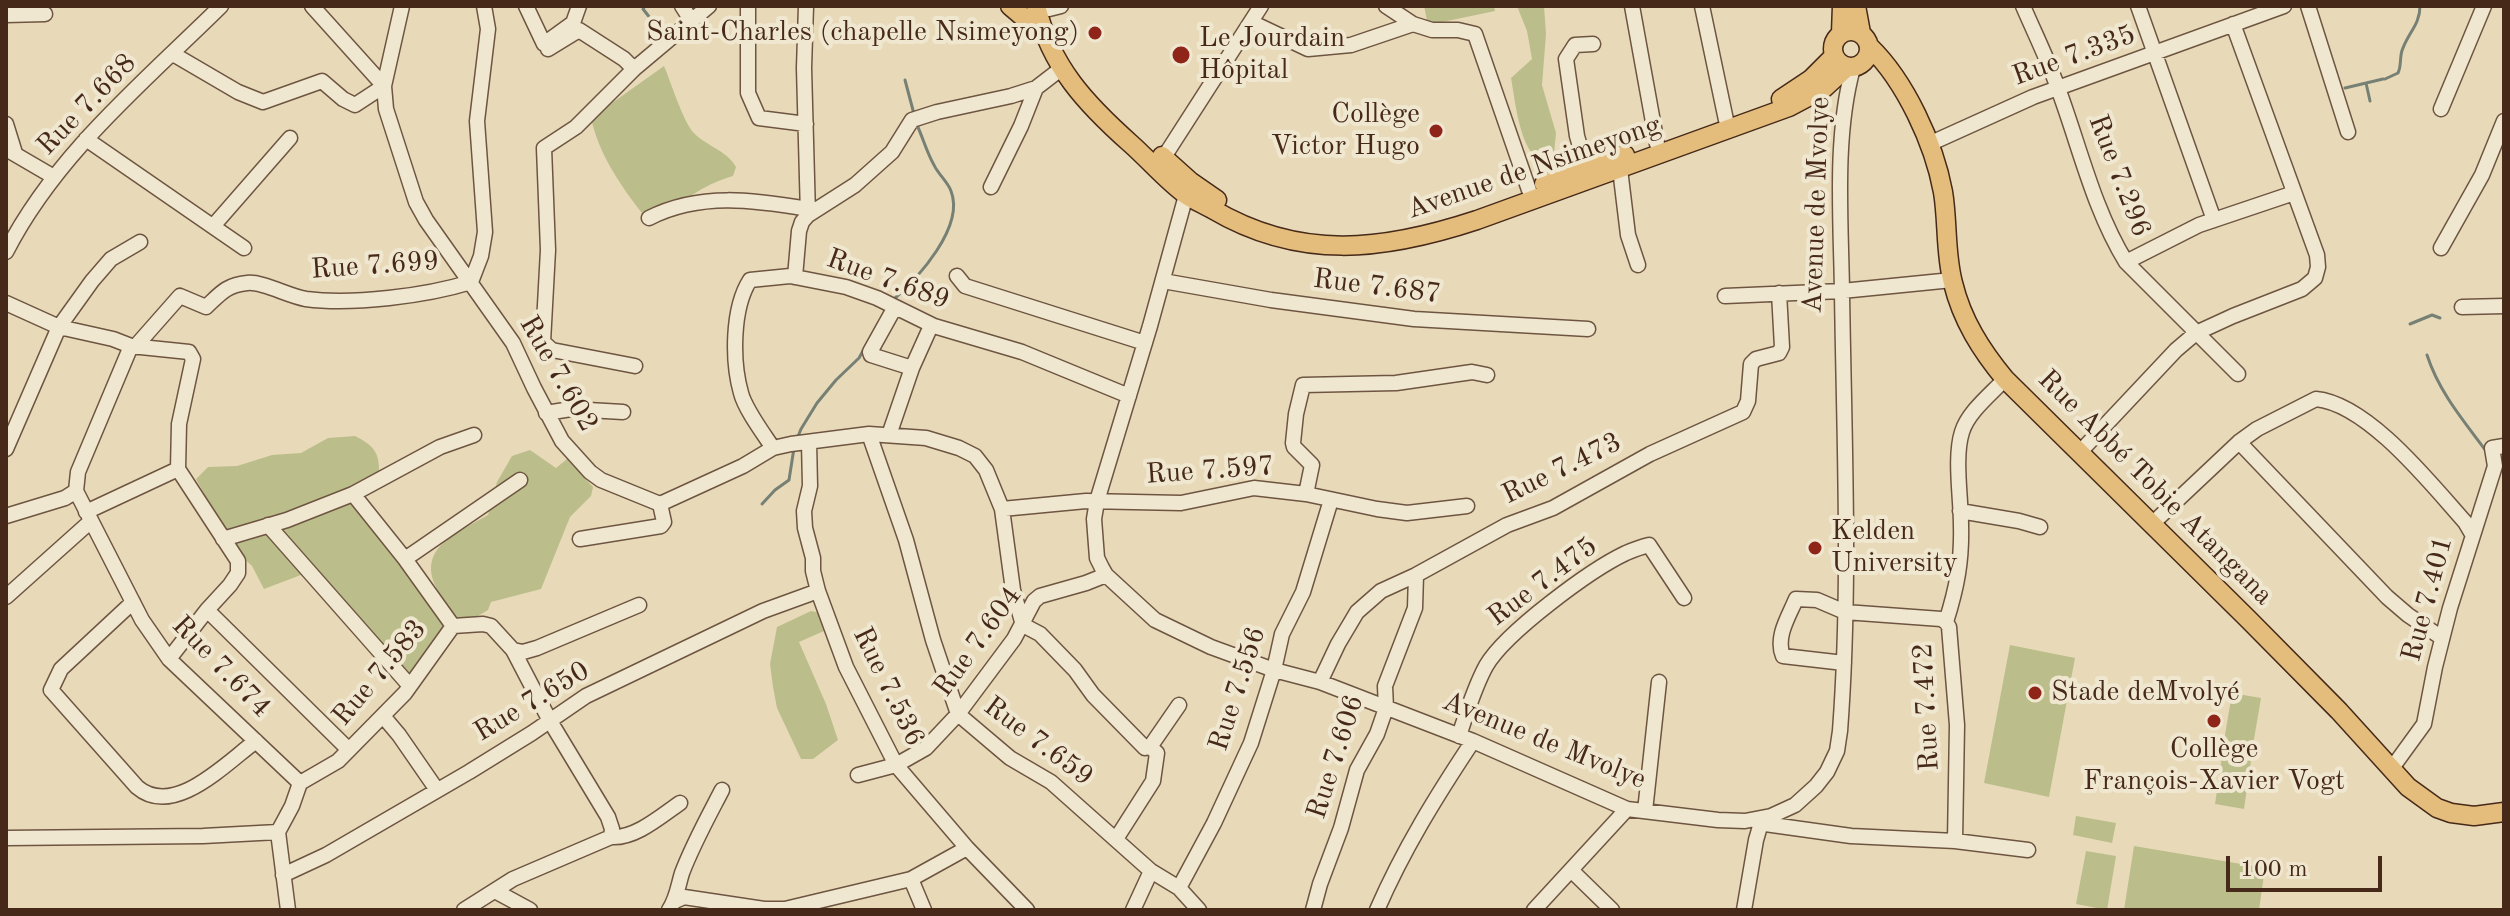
<!DOCTYPE html>
<meta charset="utf-8">
<style>
body{margin:0}
#map{position:relative;width:2510px;height:916px;overflow:hidden;background:#e8dab8;font-family:"Old Standard TT",serif}
canvas{display:block}
.frame{position:absolute;inset:0;border:8px solid #462919;pointer-events:none}
.scale{position:absolute;left:2226px;top:856px;width:156px;height:36px;box-sizing:border-box;border:4px solid #462919;border-top:0;padding-left:10px;font-size:24px;line-height:28px;white-space:nowrap;color:#462919;-webkit-text-stroke:6px #f0e7d1;paint-order:stroke}
</style>
<div id="map">
<canvas width="2510" height="916"></canvas>
<div class="frame"></div>
<div class="scale">100 m</div>
</div>
<script>
const c = document.querySelector('canvas').getContext('2d');
c.lineJoin = 'round';
function paint(path, color) { c.fillStyle = color; c.fill(path, 'evenodd'); }
function stroke(path, color, width, dash) { c.strokeStyle = color; c.lineWidth = width; c.lineCap = dash ? 'butt' : 'round'; c.setLineDash(dash || []); c.stroke(path); }
function write(font, color, halo, rows, align = 'center') {
  c.font = font + ' "Old Standard TT",serif'; c.lineWidth = 8; c.setLineDash([]); c.textBaseline = 'middle'; c.strokeStyle = halo; c.fillStyle = color; for (const [text, x, y, turn = 0] of rows) {
    c.save(); c.translate(x, y); c.rotate((+turn || 0) * Math.PI / 180); c.textAlign = isNaN(turn) ? turn : align; if (halo) c.strokeText(text, 0, 0); c.fillText(text, 0, 0); c.restore();
  }
}
paint(new Path2D(`
 M1424,6h70l1,5 -67,14z
 M1517,6h27l2,28 -4,51 14,48 -2,21 -7,7c-6,-2 -13,-3 -16,-9 -13,-19 -16,-52 -20,-74l21,-19 -5,-28z
 M664,66c8,19 17,49 28,65 13,15 35,19 44,36l-3,9c-7,2 -13,4 -19,7 -24,10 -47,34 -73,29 -22,-29 -42,-58 -50,-94z
 M355,436c18,9 25,16 24,37l-16,10 -11,21 95,122 -39,50 -94,-106 -50,19 -12,-23 -17,-16 -39,-71 12,-12 29,-1 35,-11 29,-2 27,-15z
 M530,450l26,18 11,-9 26,28 -2,9 -21,21 -29,72 -50,13 -3,8 -17,10 -9,2c-14,-10 -19,-19 -26,-35 -19,-40 23,-55 52,-72l9,-33 15,-26z
 M811,611l10,2 3,10v8l-25,11 27,62 12,36 -25,19h-12l-24,-51 -4,-21 -3,-23 7,-37z
 M2010,645l65,13 -26,139 -65,-14z
 M2232,693l29,5 -8,47 -29,-4z
 M2222,756l29,5 -7,48 -29,-5z
 M2076,816l40,7 -4,20 -39,-8z
 M2134,846l131,22 -6,42h-135z
 M2086,851l30,5 -9,54 -31,-6z`), '#bbbe8b');
stroke(new Path2D(`
 M645,6l-2,3 22,28
 M2385,79l13,-6c4,-8 1,-17 5,-25 6,-16 17,-24 17,-42
 M905,80l9,34
 M2366,83l4,18
 M2345,88l38,-9
 M893,300c25,-22 72,-73 58,-109 -3,-9 -13,-17 -17,-26 -7,-12 -11,-27 -17,-40
 M2410,324l22,-9 8,3
 M2427,355c12,37 36,65 59,96
 M797,439l4,-10 16,-26 19,-23 23,-22 20,-36
 M762,504l13,-14 14,-10 5,-32`), '#778075', 3);
const minor = new Path2D(`
 M312,6l72,80 2,23 30,93 10,18 87,123 21,45 28,53 28,31 11,8 59,24 83,-38 30,-18 18,-4 78,-10 57,4 33,10 16,8 11,14 16,39 11,81 10,35 17,9 35,36 18,25 52,53 5,-1 7,6 -4,28 -37,58
 M526,6l18,38 29,-21 6,-17
 M682,6l9,14
 M748,6v87l11,25 47,6
 M806,6l-2,62 4,147
 M1386,6l27,18
 M1632,6l25,138
 M1702,6l24,114
 M2023,6c12,28 26,56 36,85 21,57 35,119 67,171l112,112
 M2138,6l76,214
 M2308,6l40,126
 M1049,9l12,-3
 M6,15l39,-1
 M1251,22l57,27 43,-4 62,-21 19,6h26l17,4 54,156
 M548,49l31,-19 45,29 10,10
 M173,54l65,38 25,10 59,-21 21,18 12,6 29,-19 18,-80
 M2441,109l43,-103
 M6,124l9,29
 M86,139l158,109
 M1929,144l104,-47 251,-91
 M6,149l48,28
 M1164,157l97,-151
 M1586,167l-9,-31 -11,-77 9,-14 18,-1
 M1620,169l8,66 10,30
 M991,187l30,-61 15,-38
 M1188,188l-38,138 -53,175 -3,18 3,39 5,10 4,7 49,45 56,27 63,23 46,12 153,59 154,68 91,11 27,1 26,-5 24,-11 21,-19 11,-14 10,-21 3,-20c11,-146 4,-293 2,-439 -1,-72 -8,-155 11,-224
 M649,218c51,-26 105,-18 159,-9
 M214,225l76,-87
 M2441,248l41,-73 22,-54
 M6,252c50,-98 138,-170 215,-246
 M2126,262l73,-37 95,-32
 M957,276l8,10 180,57
 M795,277l4,-46 3,-9 6,-7 47,-30 37,-33 20,-32 25,-8 74,-16 25,-8 26,-20
 M1163,281l108,19 143,19 174,10
 M1725,296l117,-5 110,-11
 M6,303l53,24 54,12 18,7 58,6 4,7 -14,65 -1,45
 M2462,307l42,-1
 M135,347l45,-51 26,11c14,-13 20,-22 41,-24 15,-2 41,13 59,16 46,6 120,-3 165,-17l10,-26 4,-24 -8,-111 11,-92 -4,-23
 M635,366l-83,-16 -9,-8 5,-92 -4,-102 32,-21 58,-58 75,-63
 M912,368l18,-40 4,-2
 M546,413l25,-4 52,3
 M869,434l37,106 27,100 25,74 52,44 41,24 100,89 28,17 20,22
 M889,435l23,-67 -41,-13 -1,-3 25,-45
 M809,442l1,44 -6,25 1,17 8,30v13l5,20 28,76 50,98 71,83 60,62
 M2239,442l148,155 21,18 34,23
 M773,448c-10,-15 -28,-39 -32,-55 -9,-32 -9,-85 9,-113l40,-4 56,11 31,11 57,28 88,26 107,44
 M6,449l53,-122 33,-46 19,-22 29,-17
 M2080,452l96,-102 20,-17 37,-17 69,-27 13,-11 3,-11 -1,-12 -84,-231
 M76,491l66,129 27,39 131,124
 M353,494l87,-47 34,-12
 M1306,494l6,-29 -18,-18 -1,-4 3,-29 7,-29 93,-2 76,-11 15,3
 M1002,509l84,-8 95,2 73,-15 52,6 71,15 30,4 60,-7
 M1960,511l59,10 21,6
 M86,512l92,-43 60,92v12l-8,12 -23,25 -38,49
 M6,516l59,-18 11,-7 2,-19 53,-126
 M2153,523l86,-81 18,-13 59,-30c52,5 115,85 149,123l7,12
 M268,525l142,161
 M223,539l64,-19 66,-26 52,65 48,67
 M580,539l81,-13 3,-4 -4,-18
 M405,559l115,-79
 M6,597l85,-76
 M133,602l-72,67 -10,21 86,97c37,32 90,-25 119,-46
 M207,610l142,140
 M513,650l10,2 14,-4 102,-43
 M1844,663l-61,-7c-8,-19 6,-40 13,-57l21,1 28,12 96,7 5,3
 M1320,682l18,-38 19,-32 24,-21 35,-16 91,-50 46,-17 97,-54 93,-42 5,-11 3,-37 5,-5 23,-6 3,-6 -3,-54
 M383,716l16,19 38,55
 M1459,736c8,-24 15,-48 27,-70 19,-33 104,-96 140,-113 7,-3 15,-6 23,-8l35,53
 M1150,747l29,-42
 M2392,768l32,-44 11,-57 15,-59 45,-142 -3,-18 12,-2
 M858,775l38,-10 30,-17 32,-34 56,-75 20,-38 6,-5 46,-13 20,-8
 M1645,811l14,-129
 M1758,823l93,13 104,5 2,-116 -8,-98 -3,-5c11,-35 16,-61 15,-97 0,-27 -7,-68 1,-93 6,-20 29,-38 43,-53
 M6,838l197,-2 75,-4
 M1955,841l73,9
 M1571,870l41,40
 M283,875l43,-20 143,-83 63,-39 54,-37 177,-85 55,-20
 M911,879l13,31
 M1179,888l35,-65 37,-80 23,-73 8,-36 21,-42 28,-92
 M495,891l35,19
 M675,901l9,-4 80,12h21l126,-30 56,-31
 M288,910l-10,-78 14,-26 8,-23 38,-22 67,-68 48,-67 30,-2 8,2 22,24 37,71 58,96 4,12 -1,8
 M464,910l49,-31 98,-42c24,2 50,-21 69,-34
 M669,910c8,-12 9,-24 13,-37 11,-29 26,-56 40,-83
 M1133,910l18,-39
 M1313,910l7,-26 21,-56 16,-58 20,-36 9,-26 -1,-22 30,-78 1,-33
 M1377,910c26,-60 60,-115 96,-169
 M1534,910l93,-101
 M1744,910l12,-70 5,-17`);
const major = new Path2D(`
 M1010,6l33,28
 M1036,6c15,61 50,98 95,138 18,16 35,36 54,50 8,6 18,10 27,15 88,52 171,42 265,11l312,-113 34,-18 24,-22
 M1856,6l5,27
 M1833 49a18 18 0 1 1 36 0a18 18 0 1 1-36 0Z
 M1841,33l1,-27
 M1870,47c35,34 64,96 73,145 5,30 2,61 10,91 9,37 28,67 52,96l243,240 91,92 69,76 29,21 14,5 23,3 30,-4
 M1781,99l30,-20 23,-23
 M1162,156l29,26 26,18
 M1544,184l81,-29`);
stroke(minor, '#6e5541', 17);
stroke(major, '#462919', 21);
stroke(minor, '#f0e7d1', 14);
stroke(major, '#e4bd7c', 18);
for (const [x, y, r, color] of [
 [1095,33,8,"#8f2418"],
 [1181,55,10,"#8f2418"],
 [1436,131,8,"#8f2418"],
 [1815,548,8,"#8f2418"],
 [2035,693,8,"#8f2418"],
 [2214,721,8,"#8f2418"]
]) { const dot = new Path2D(); dot.arc(x, y, r, 0, 2 * Math.PI); c.fillStyle = color; c.fill(dot); stroke(dot, '#f0e7d1', 3); }
write('28px', '#462919', '#f0e7d1', [
 ["Saint-Charles (chapelle Nsimeyong)",1079,33,"right"],
 ["Le Jourdain",1199,39],
 ["Hôpital",1199,71],
 ["Collège",1420,115,"right"],
 ["Victor Hugo",1420,147,"right"],
 ["Kelden",1831,532],
 ["University",1831,564],
 ["Stade deMvolyé",2051,693],
 ["Collège",2214,750,"center"],
 ["François-Xavier Vogt",2214,782,"center"]
], 'left');
write('28px', '#462919', '#f0e7d1', [
 ["Rue 7.335",2074,56,-20],
 ["Rue 7.668",87,105,-46],
 ["Avenue de Nsimeyong",1534,168,-19],
 ["Rue 7.296",2119,176,69],
 ["Avenue de Mvolye",1817,205,-88],
 ["Rue 7.699",375,266,-4],
 ["Rue 7.689",888,280,20],
 ["Rue 7.687",1377,287,7],
 ["Rue 7.602",558,374,60],
 ["Rue 7.473",1562,469,-26],
 ["Rue 7.597",1210,471,-4],
 ["Rue Abbé Tobie Atangana",2155,488,45],
 ["Rue 7.475",1543,582,-37],
 ["Rue 7.401",2428,599,-75],
 ["Rue 7.604",978,642,-54],
 ["Rue 7.674",221,667,46],
 ["Rue 7.583",380,673,-50],
 ["Rue 7.536",888,687,64],
 ["Rue 7.556",1238,689,-72],
 ["Rue 7.650",532,702,-31],
 ["Rue 7.472",1927,707,-93],
 ["Avenue de Mvolye",1544,741,22],
 ["Rue 7.659",1038,742,37],
 ["Rue 7.606",1336,757,-72]
]);
</script>
